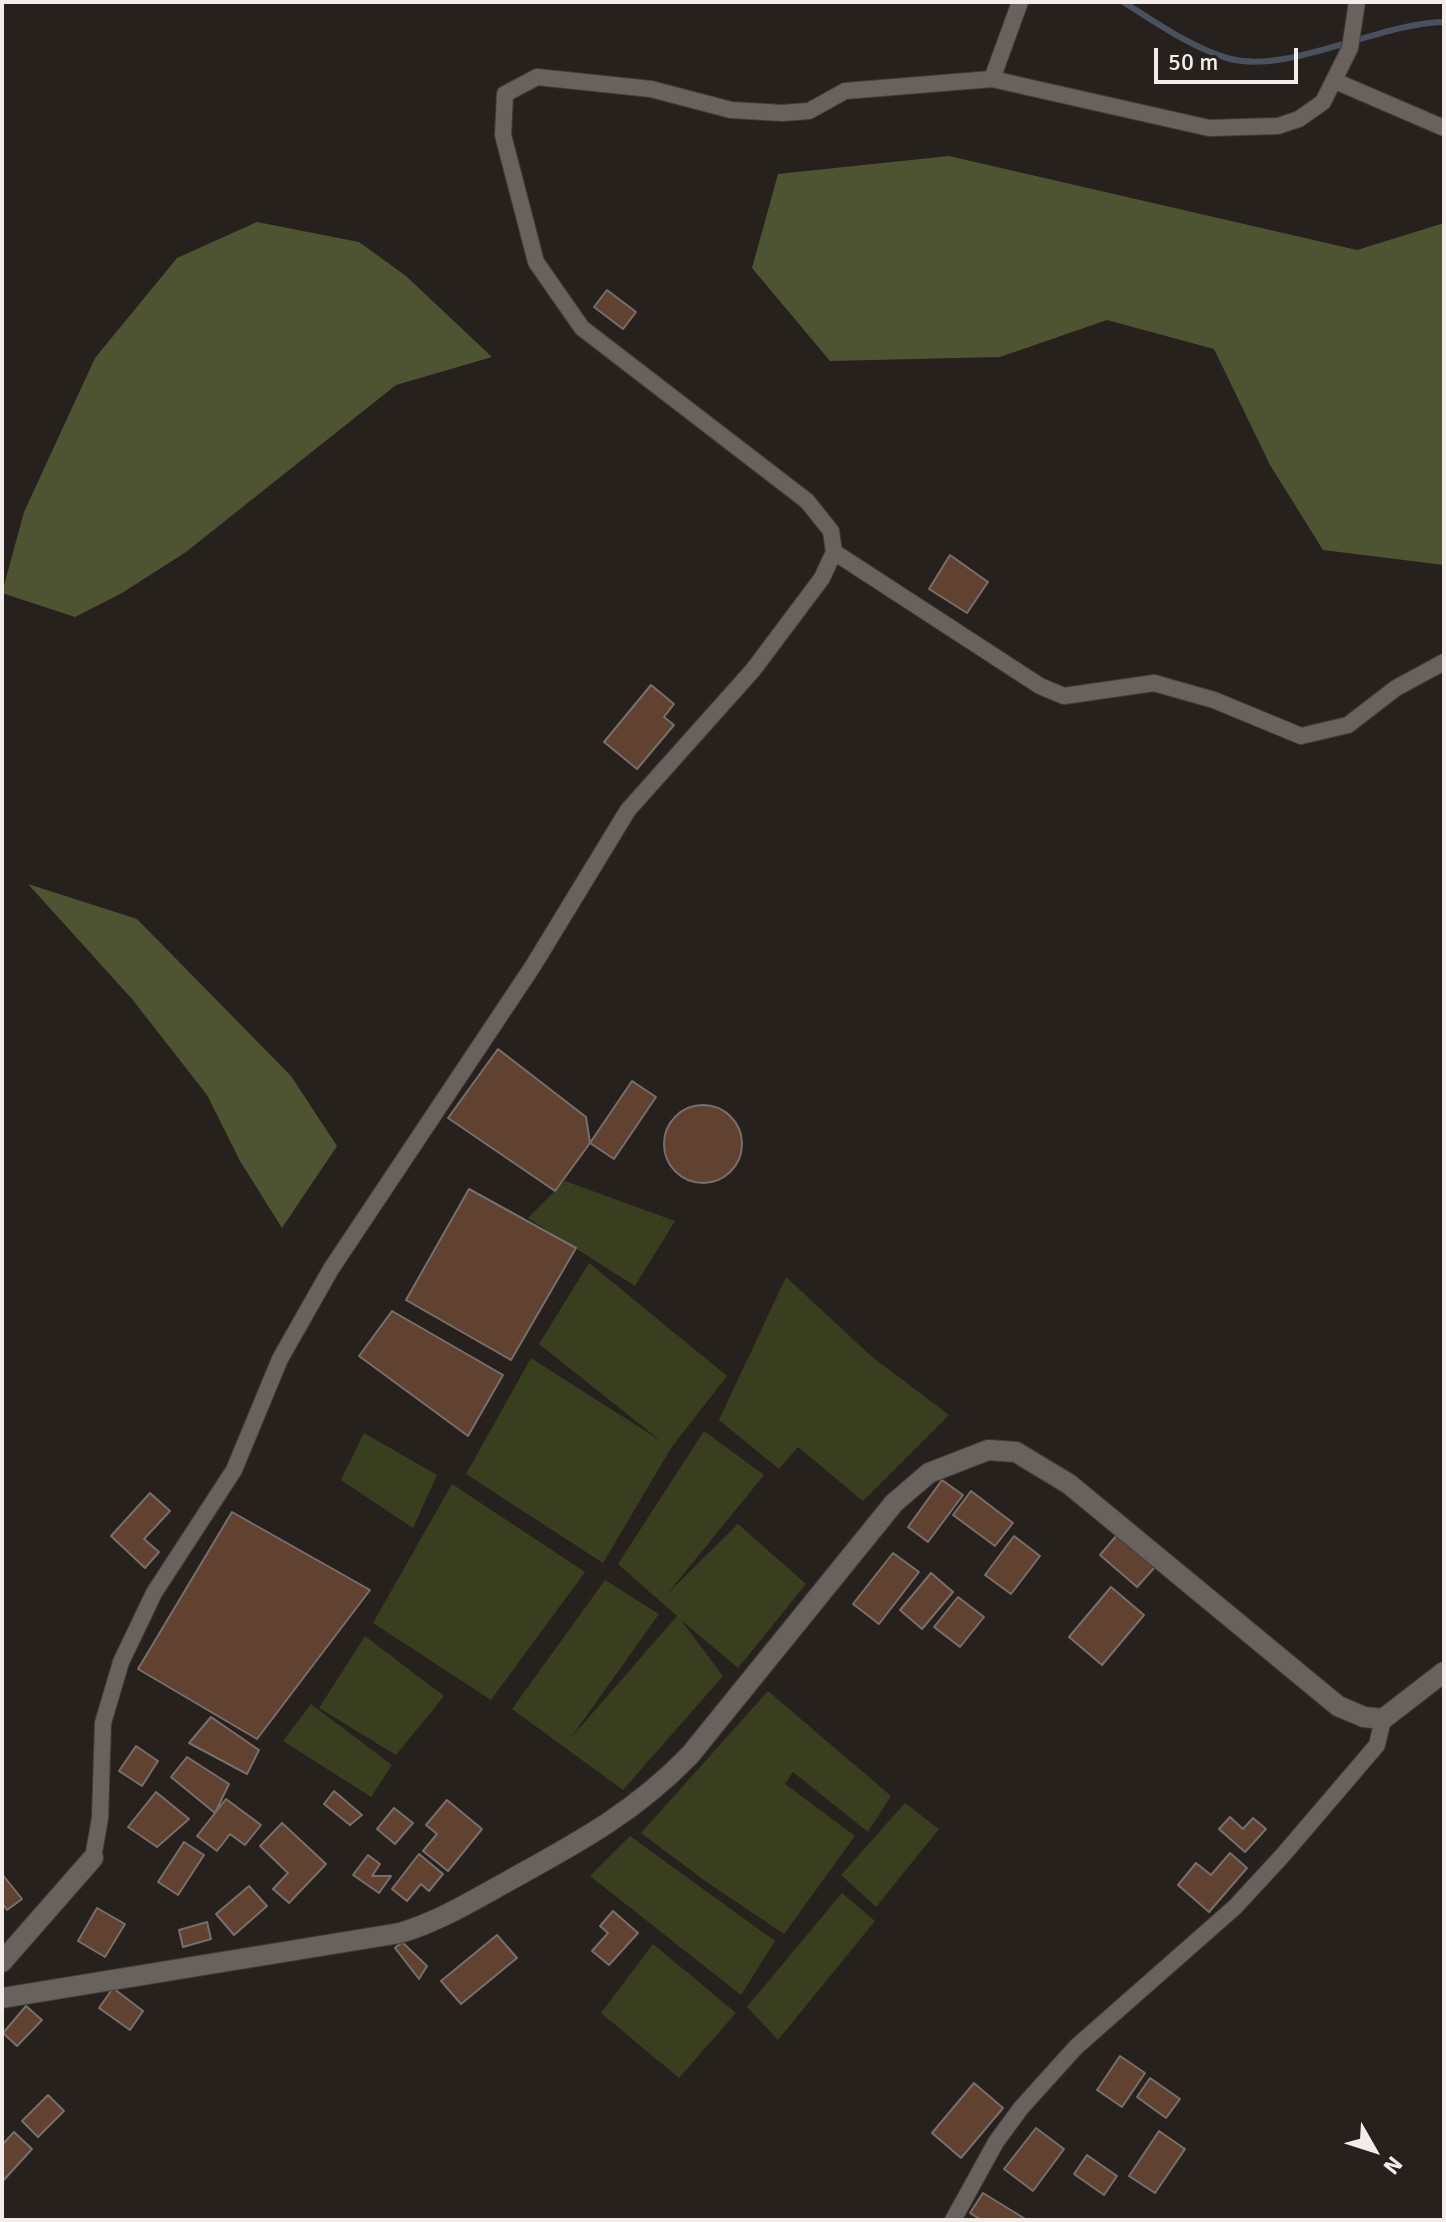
<!DOCTYPE html>
<style>
body{margin:0}
#map{position:relative;width:1446px;height:2222px;overflow:hidden;background:#27211e;font-family:Signika,sans-serif}
canvas{display:block}
.frame{position:absolute;inset:0;border:4px solid #f2edeb;pointer-events:none}
.north{position:absolute;left:1334px;top:2110px;width:80px;height:80px;-webkit-text-stroke:6px #27211e;paint-order:stroke;rotate:129deg;font-size:22px;font-weight:700;line-height:32px;text-align:center;color:#f2edeb}
.north::after{content:'';display:block;margin:auto;width:28px;height:36px;background:#f2edeb;clip-path:polygon(50% 0,100% 100%,50% 72%,0 100%)}
.scale{position:absolute;left:1154px;top:48px;width:144px;height:36px;box-sizing:border-box;border:4px solid #f2edeb;border-top:0;padding-left:10px;font-size:24px;line-height:28px;white-space:nowrap;color:#f2edeb;-webkit-text-stroke:6px #27211e;paint-order:stroke}
</style>
<div id="map">
<canvas width="1446" height="2222"></canvas>
<div class="frame"></div>
<div class="north">N</div>
<div class="scale">50 m</div>
</div>
<script>
const c = document.querySelector('canvas').getContext('2d');
c.lineJoin = 'round';
function paint(path, color) { c.fillStyle = color; c.fill(path, 'evenodd'); }
function stroke(path, color, width, dash) { c.strokeStyle = color; c.lineWidth = width; c.lineCap = dash ? 'butt' : 'round'; c.setLineDash(dash || []); c.stroke(path); }
paint(new Path2D(`
 M565,1181l110,40 -40,65 -107,-68z
 M589,1263l138,113 -56,72 -68,115 -137,-89 65,-116 130,83 -122,-97z
 M786,1277l85,79 78,59 -86,86 -65,-54 -19,22 -60,-49z
 M704,1431l60,44 -96,118 70,-69 68,60 -68,84 -57,-48 42,56 -100,114 -111,-81 93,-129 54,34 -89,125 107,-123 -59,-52z
 M364,1433l73,42 -24,53 -72,-48z
 M452,1484l133,88 -94,128 -118,-77z
 M365,1636l79,60 -48,59 -77,-47z
 M768,1691l123,105 -23,36 -75,-60 -8,12 70,52 -71,98 -76,-51 -67,-50z
 M311,1704l81,61 -21,32 -88,-56z
 M905,1803l34,26 -63,78 -35,-32z
 M630,1836l145,105 -34,54 -151,-119z
 M842,1893l33,28 -97,119 -31,-33z
 M653,1944l83,69 -57,65 -78,-65z`), '#393e1e');
paint(new Path2D(`
 M949,156l408,94 87,-27v342l-121,-15 -53,-85 -56,-116 -107,-29 -107,37 -170,4 -78,-93 26,-94z
 M257,222l102,20 47,34 86,81 -96,28 -210,167 -64,41 -47,24 -73,-24 22,-81 71,-154 82,-100z
 M28,884l109,35 154,157 46,70 -55,82 -42,-67 -33,-66 -75,-96z`), '#4e5332');
stroke(new Path2D(`
 M1123,2c33,20 67,45 104,56 60,18 150,-35 217,-36`), '#49515e', 6);
const building = new Path2D(`
 M607,290l29,22 -13,17 -29,-22z
 M950,555l38,27 -21,31 -38,-24z
 M651,685l23,19 -10,13 10,8 -37,44 -33,-27z
 M498,1049l88,68 4,26 -35,48 -107,-73z
 M632,1081l24,16 -42,62 -24,-16z
 M664 1144a39 39 0 1 1 78 0a39 39 0 1 1-78 0Z
 M469,1189l107,59 -65,112 -105,-60z
 M392,1311l111,64 -35,61 -109,-80z
 M942,1480l21,15 -35,47 -20,-15z
 M971,1491l42,32 -18,23 -42,-31z
 M150,1493l20,18 -26,28 15,13 -14,16 -34,-32z
 M232,1512l138,78 -113,149 -119,-70z
 M1117,1535l38,32 -18,20 -37,-32z
 M1014,1536l26,20 -29,38 -26,-19z
 M893,1553l26,19 -40,52 -26,-20z
 M931,1573l22,19 -31,37 -22,-19z
 M1111,1587l33,28 -42,50 -33,-28z
 M958,1597l26,20 -24,30 -26,-20z
 M211,1717l48,33 -12,24 -58,-31z
 M136,1746l22,15 -16,25 -23,-15z
 M187,1757l42,27 -14,29 -44,-36z
 M334,1791l28,24 -12,10 -26,-21z
 M156,1792l33,27 -32,28 -29,-20z
 M226,1799l35,26 -16,20 -15,-11 -13,17 -20,-15z
 M447,1800l35,29 -34,42 -25,-20 14,-17 -11,-9z
 M394,1808l19,15 -18,21 -18,-15z
 M1230,1817l13,12 10,-11 13,11 -21,23 -26,-23z
 M282,1823l44,41 -37,39 -16,-14 15,-16 -28,-27z
 M184,1842l20,13 -26,40 -20,-13z
 M1230,1853l17,15 -38,44 -31,-27 18,-22 15,12z
 M419,1854l24,20 -14,17 -8,-7 -14,17 -15,-12z
 M368,1855l12,9 -8,12h19l-12,17 -26,-18z
 M2,1874l20,25 -15,11 -5,-7z
 M249,1886l18,20 -33,29 -18,-21z
 M97,1908l28,16 -20,33 -27,-16z
 M613,1911l25,22 -29,32 -17,-14 16,-18 -8,-7z
 M207,1922l4,17 -28,8 -4,-17z
 M497,1935l20,23 -56,46 -20,-23z
 M402,1942l25,24 -8,13 -24,-31z
 M113,1988l30,23 -13,19 -31,-22z
 M26,2006l16,14 -25,26 -14,-13z
 M1120,2056l25,17 -23,34 -25,-17z
 M1150,2078l30,21 -14,19 -29,-21z
 M974,2083l29,25 -42,50 -29,-25z
 M48,2095l16,16 -26,26 -16,-16z
 M1036,2128l28,21 -31,42 -29,-22z
 M1159,2131l26,18 -30,44 -26,-17z
 M14,2132l18,17 -30,33v-37z
 M1087,2155l30,21 -13,19 -30,-21z
 M983,2193l44,27h-46l-11,-7z`);
paint(building, '#614130');
stroke(building, '#776f6b', 2);
const minor = new Path2D(`
 M992,79l28,-77
 M1335,81l109,47
 M834,552l206,134 24,10 90,-13 60,17 87,36 47,-11 48,-37 48,-26
 M93,1858l7,-40 3,-95 18,-61 33,-69 80,-123 46,-111 51,-90 202,-303 95,-156 125,-140 69,-92 12,-26 -3,-21 -24,-30 -225,-173 -46,-66 -33,-127 2,-41 32,-17 114,12 80,21 51,3 27,-2 36,-20 147,-12 217,49 69,-2 21,-7 24,-17 27,-54 7,-46
 M953,2220l43,-78 25,-34 55,-61 159,-140 48,-52 94,-110 6,-26`);
const tertiary = new Path2D(`
 M2,1962l91,-104
 M2,1998l398,-65c40,-12 74,-33 110,-53 69,-38 125,-68 180,-125l204,-252 35,-30 59,-23 28,2 53,32 269,222 26,11 19,2 61,-47`);
stroke(minor, '#423d3a', 18);
stroke(tertiary, '#423d3a', 22);
stroke(minor, '#69615d', 16);
stroke(tertiary, '#69615d', 20);
</script>
